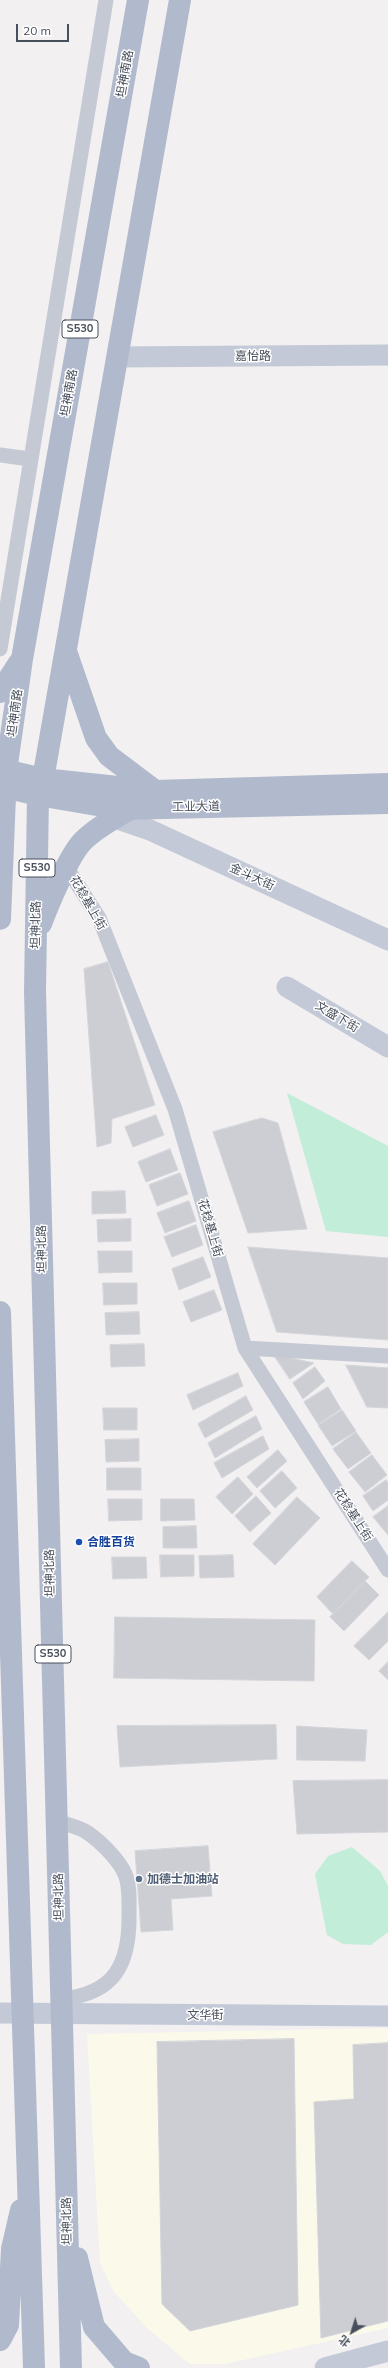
<!DOCTYPE html>
<meta charset="utf-8">
<style>
body{margin:0}
#map{position:relative;width:388px;height:2368px;overflow:hidden;background:#f2f0f0;font-family:Mulish,"Noto Sans SC",sans-serif}
canvas{display:block}
.north{position:absolute;left:332px;top:2312px;width:40px;height:40px;-webkit-text-stroke:3px #fff;paint-order:stroke;rotate:219deg;font-size:11px;font-weight:700;line-height:16px;text-align:center;color:#484f5c}
.north::after{content:'';display:block;margin:auto;width:14px;height:18px;background:#484f5c;clip-path:polygon(50% 0,100% 100%,50% 72%,0 100%)}
.scale{position:absolute;left:16px;top:24px;width:53px;height:18px;box-sizing:border-box;border:2px solid #484f5c;border-top:0;padding-left:5px;font-size:12px;line-height:14px;white-space:nowrap;color:#484f5c;-webkit-text-stroke:3px #fff;paint-order:stroke}
</style>
<div id="map">
<canvas width="388" height="2368"></canvas>
<div class="north">北</div>
<div class="scale">20 m</div>
</div>
<script>
const c = document.querySelector('canvas').getContext('2d');
c.lineJoin = 'round';
function paint(path, color) { c.fillStyle = color; c.fill(path, 'evenodd'); }
function stroke(path, color, width, dash) { c.strokeStyle = color; c.lineWidth = width; c.lineCap = dash ? 'butt' : 'round'; c.setLineDash(dash || []); c.stroke(path); }
function write(font, color, halo, rows, align = 'center') {
  c.font = font + ' Mulish,"Noto Sans SC",sans-serif'; c.lineWidth = 3; c.setLineDash([]); c.textBaseline = 'middle'; c.strokeStyle = halo; c.fillStyle = color; for (const [text, x, y, turn = 0] of rows) {
    c.save(); c.translate(x, y); c.rotate((+turn || 0) * Math.PI / 180); c.textAlign = isNaN(turn) ? turn : align; if (halo) c.strokeText(text, 0, 0); c.fillText(text, 0, 0); c.restore();
  }
}
paint(new Path2D(`
 M388,2028v300l-163,36h-35l-43,-36 -33,-36 -14,-29 -13,-229z`), '#fbf9ea');
paint(new Path2D(`
 M287,1093l101,53v91l-62,-6z
 M352,1847l28,24 8,15v46l-17,13 -28,-1 -16,-9 -12,-61 13,-18z`), '#c1edd9');
const building = new Path2D(`
 M108,962l47,143 -43,14 -1,24 -14,4 -13,-178z
 M156,1115l8,20 -31,12 -8,-20z
 M262,1118l16,5 29,106 -59,4 -35,-101z
 M170,1149l8,21 -32,12 -8,-20z
 M180,1173l8,21 -31,12 -8,-21z
 M125,1191l1,22 -34,1v-22z
 M189,1201l7,20 -31,12 -8,-20z
 M131,1219v22l-33,1 -1,-22z
 M196,1225l7,20 -31,12 -8,-20z
 M248,1247l140,11v82l-111,-8z
 M98,1251h34v21l-33,1z
 M203,1257l8,20 -32,13 -7,-21z
 M103,1283h34v21l-33,1z
 M214,1290l8,20 -31,12 -8,-20z
 M139,1312l1,22 -34,1 -1,-22z
 M144,1344l1,22 -34,1 -1,-22z
 M273,1354l41,9 -24,16z
 M346,1365l42,3v40l-21,-1z
 M315,1367l10,14 -22,18 -10,-16z
 M238,1373l5,13 -50,24 -6,-15z
 M328,1387l13,22 -23,15 -14,-22z
 M246,1396l7,14 -48,28 -7,-14z
 M103,1408h34v22h-33z
 M342,1410l14,21 -24,15 -14,-21z
 M256,1416l6,13 -47,29 -7,-15z
 M356,1432l15,21 -23,16 -15,-20z
 M263,1436l6,13 -47,29 -8,-15z
 M139,1439v22l-33,1 -1,-22z
 M278,1450l9,11 -30,27 -10,-11z
 M372,1455l15,20 -22,17 -16,-20z
 M107,1468h34v22h-34z
 M282,1471l15,17 -22,20 -15,-17z
 M238,1477l15,17 -21,20 -16,-17z
 M386,1480l2,3v17l-15,11 -10,-15z
 M256,1496l15,17 -21,19 -15,-16z
 M297,1497l23,21 -45,47 -22,-21z
 M108,1499h34v21l-33,1z
 M161,1499h33l1,21 -34,1z
 M388,1506v29l-15,-18z
 M196,1526l1,22h-34v-21z
 M160,1555h34v21l-33,1z
 M233,1555l1,22 -34,1 -1,-22z
 M112,1557h34l1,21 -34,1z
 M352,1561l17,16 -36,37 -16,-17z
 M365,1581l14,14 -35,36 -14,-14z
 M388,1612v29l-19,19 -15,-14z
 M115,1617l200,3 -1,61 -200,-3z
 M388,1662v18l-9,-9z
 M276,1725l1,34 -157,8 -3,-41z
 M297,1726l70,4 -2,31 -68,-1z
 M388,1780v52l-91,2 -4,-53z
 M208,1846l4,50 -41,3 2,31 -32,2 -6,-81z
 M294,2039l4,266 -108,26 -28,-27 -5,-262z
 M388,2043v278l-67,17 -7,-236 40,-3 -1,-54z`);
paint(building, '#cdced4');
stroke(building, '#d4d5db', 1);
stroke(new Path2D(`
 M0,455l30,4
 M0,649l106,-649
 M67,868l32,50 76,191 70,239 143,222
 M245,1348l143,8
 M57,1821c10,4 23,6 31,12 13,9 31,27 37,41 5,11 4,27 4,39 1,51 -14,81 -68,86`), '#c4c9d4', 15);
stroke(new Path2D(`
 M117,357l271,-2
 M115,818l35,12 238,110
 M287,987l101,60
 M0,2013l388,3
 M325,2368l63,-17`), '#c3c9d7', 21);
stroke(new Path2D(`
 M67,654l29,84 13,18 45,34
 M0,692l19,-29
 M0,769l43,10 112,12 233,-7
 M0,786l38,9 82,14 268,-6
 M0,919l6,-148 16,-112 116,-659
 M41,924c7,-19 28,-69 42,-83 14,-14 32,-23 49,-33
 M0,1312l34,1056
 M77,2258l17,69 30,35 15,6
 M0,2340l8,-15 4,-76 9,-39
 M71,2368l-36,-1376 3,-197 5,-16 137,-779`), '#b1bacd', 22);
for (const [x, y, r, color] of [
 [79,1542,4,"#1a4fb4"],
 [139,1879,4,"#5c6f8a"]
]) { const dot = new Path2D(); dot.arc(x, y, r, 0, 2 * Math.PI); c.fillStyle = color; c.fill(dot); stroke(dot, '#fff', 1.5); }
for (const [x, y, w] of [
 [80,329,36],
 [37,868,36],
 [53,1654,36]
]) { const box = new Path2D(); box.roundRect(x - w / 2, y - 9, w, 18, 3); c.fillStyle = '#fff'; c.fill(box); stroke(box, '#484f5c', 1); }
write('bold 11px', '#484f5c', null, [
 ["S530",80,329],
 ["S530",37,868],
 ["S530",53,1654]
]);
write('12px', '#484f5c', '#fff', [
 ["坦神南路",125,74,-80],
 ["嘉怡路",253,356],
 ["坦神南路",69,393,-80],
 ["坦神南路",15,713,-82],
 ["工业大道",196,807,-1],
 ["金斗大街",252,877,25],
 ["花稔基上街",88,903,60],
 ["坦神北路",36,925,-89],
 ["文盛下街",337,1017,31],
 ["花稔基上街",210,1228,74],
 ["坦神北路",42,1249,-91],
 ["花稔基上街",353,1515,57],
 ["坦神北路",50,1573,-91],
 ["坦神北路",59,1897,-91],
 ["文华街",205,2015],
 ["坦神北路",67,2221,-91]
]);
write('bold 12px', '#164399', '#fff', [
 ["合胜百货",87,1542]
], 'left');
write('bold 12px', '#4e5e75', '#fff', [
 ["加德士加油站",147,1879]
], 'left');
</script>
